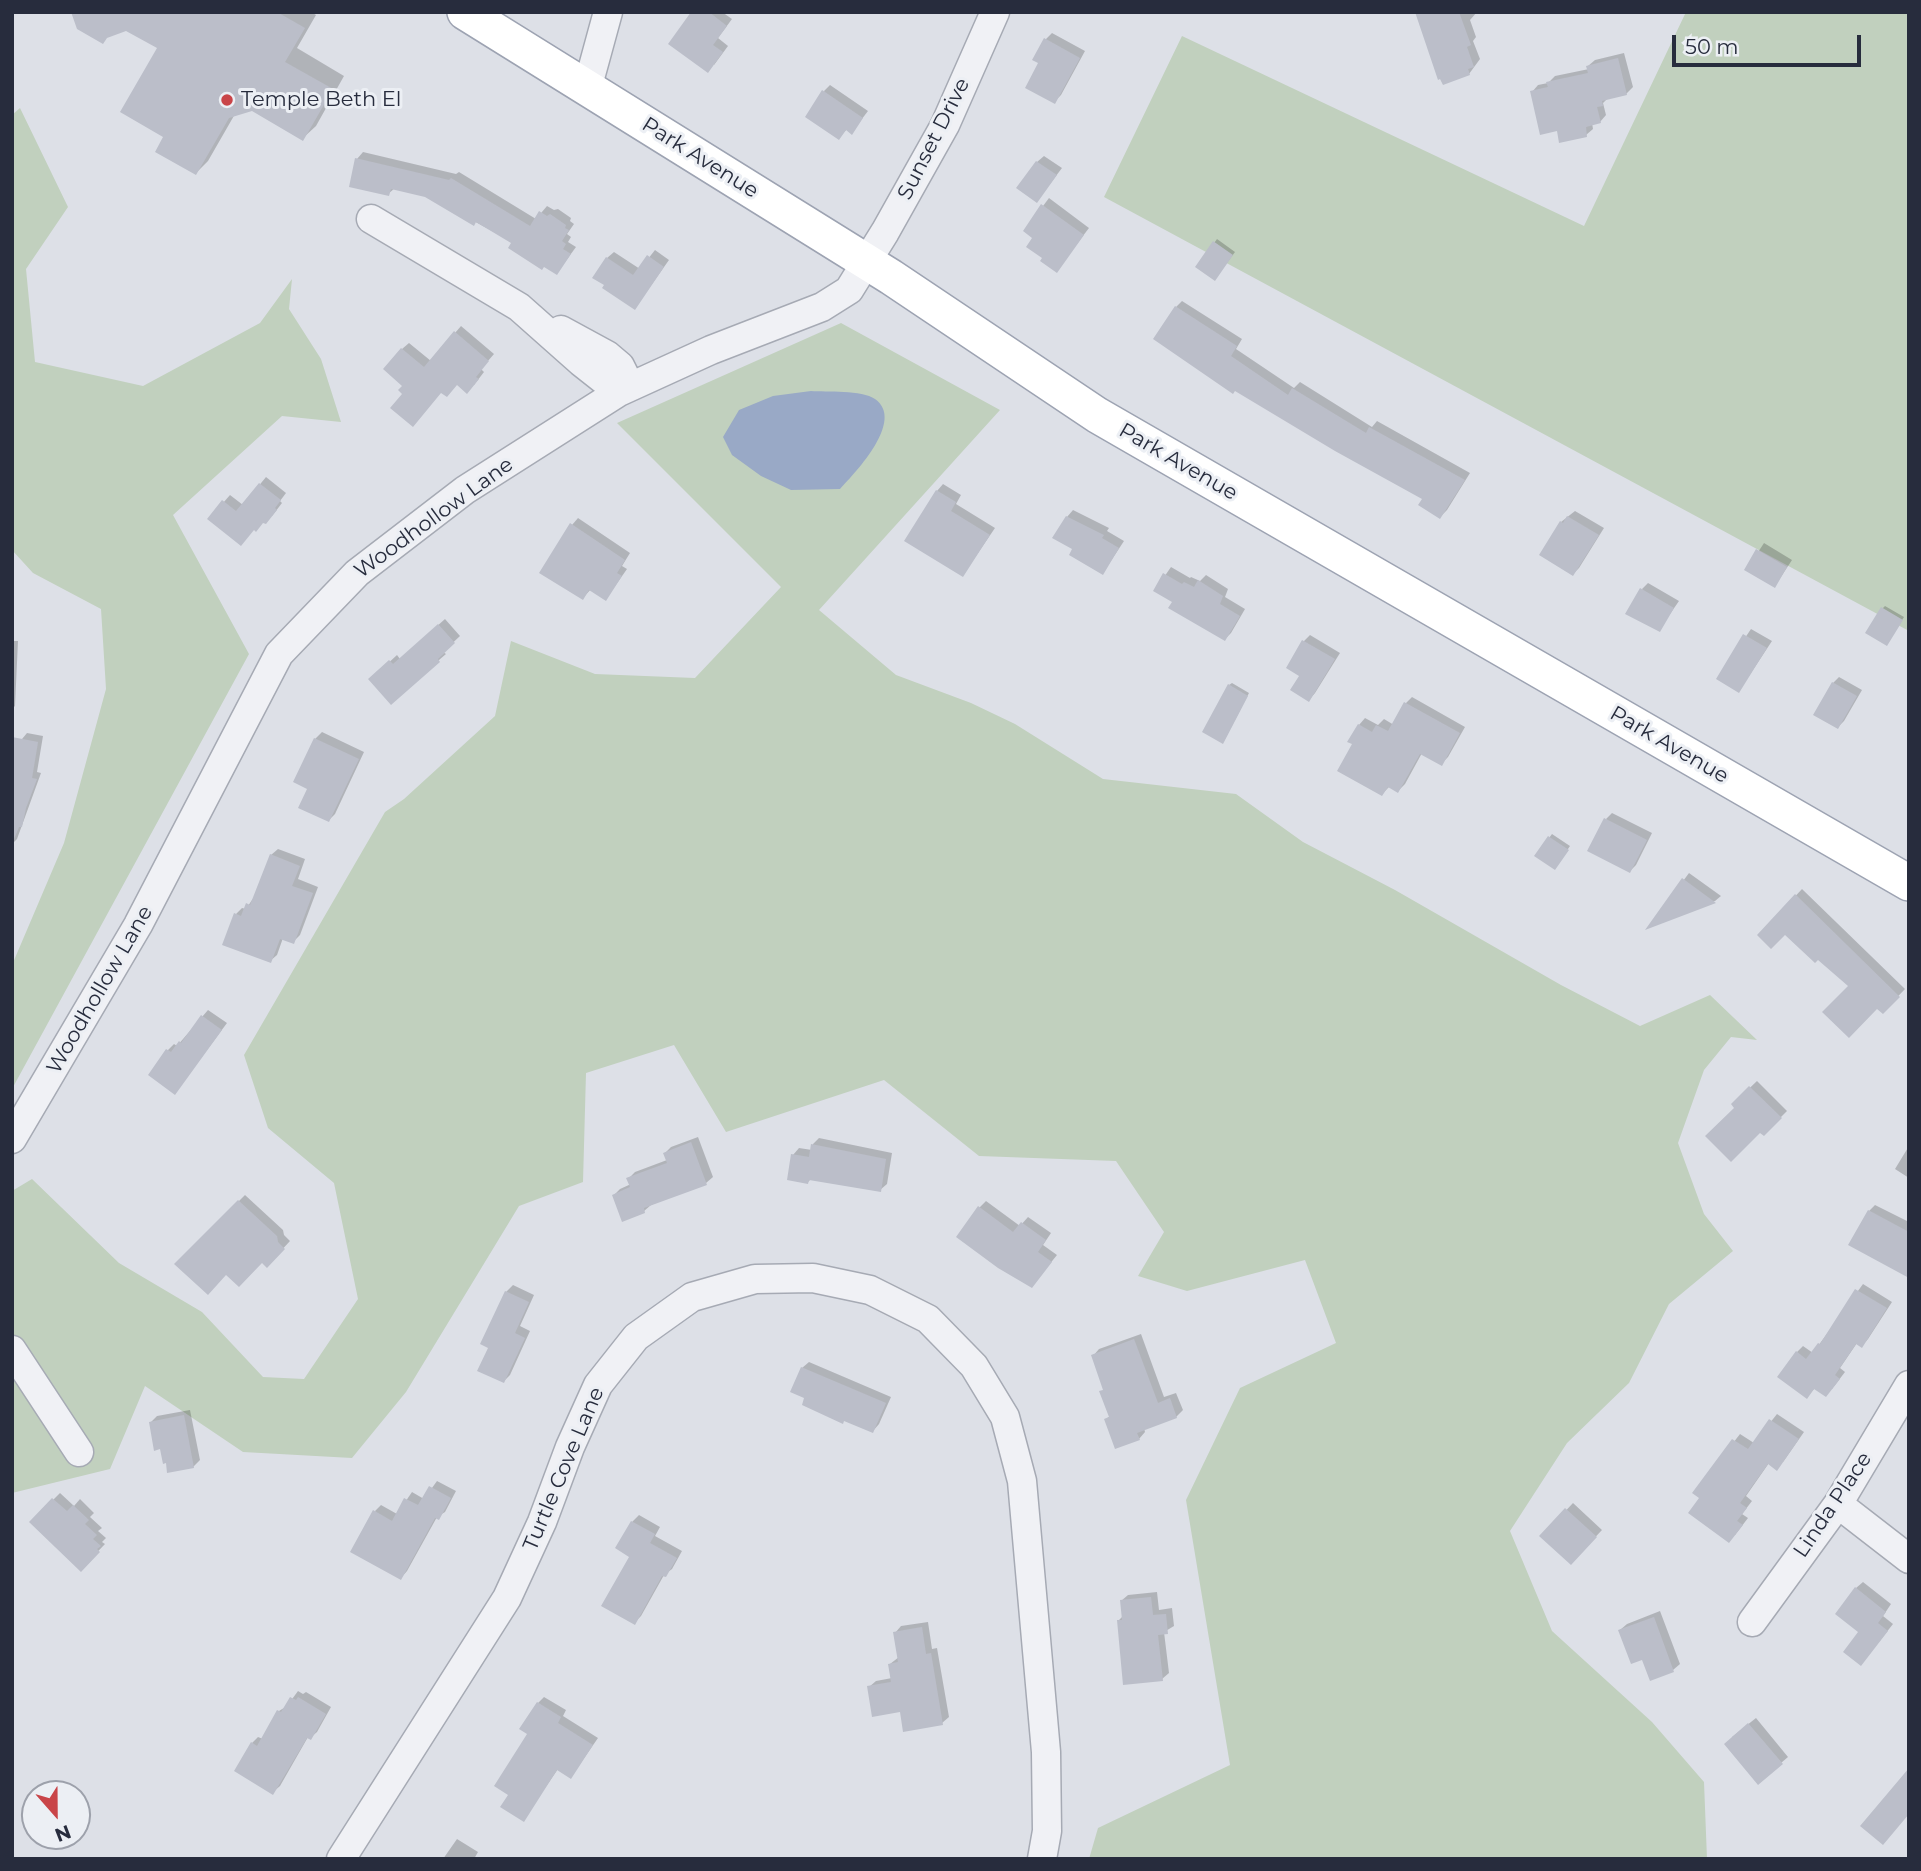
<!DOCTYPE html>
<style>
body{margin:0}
#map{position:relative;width:1921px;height:1871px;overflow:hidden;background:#dde0e7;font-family:Montserrat,sans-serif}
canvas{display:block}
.frame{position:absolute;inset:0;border:14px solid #272c3d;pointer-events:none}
.north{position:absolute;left:21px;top:1780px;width:70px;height:70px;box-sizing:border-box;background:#eceff4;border:2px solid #9da1ab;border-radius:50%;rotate:159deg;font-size:19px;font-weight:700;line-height:28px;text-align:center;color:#272c3d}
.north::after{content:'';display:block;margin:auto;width:24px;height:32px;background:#c94448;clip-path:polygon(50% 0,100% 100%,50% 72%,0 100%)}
.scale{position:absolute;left:1672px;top:35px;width:189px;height:32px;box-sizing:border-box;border:4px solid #272c3d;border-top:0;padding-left:9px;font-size:21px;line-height:24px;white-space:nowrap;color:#272c3d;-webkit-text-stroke:5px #eceff4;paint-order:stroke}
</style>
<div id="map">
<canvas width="1921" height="1871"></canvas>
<div class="frame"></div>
<div class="north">N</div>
<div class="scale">50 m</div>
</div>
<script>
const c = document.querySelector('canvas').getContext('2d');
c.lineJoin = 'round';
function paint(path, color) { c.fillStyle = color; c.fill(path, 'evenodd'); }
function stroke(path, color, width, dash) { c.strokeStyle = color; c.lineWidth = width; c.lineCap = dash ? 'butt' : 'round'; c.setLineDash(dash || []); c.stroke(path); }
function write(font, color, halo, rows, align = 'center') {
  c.font = font + ' Montserrat,sans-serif'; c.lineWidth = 6; c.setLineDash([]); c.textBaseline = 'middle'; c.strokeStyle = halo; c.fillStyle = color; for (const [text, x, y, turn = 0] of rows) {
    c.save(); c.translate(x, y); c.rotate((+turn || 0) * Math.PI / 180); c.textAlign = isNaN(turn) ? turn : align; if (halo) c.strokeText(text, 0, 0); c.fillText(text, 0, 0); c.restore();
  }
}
paint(new Path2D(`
 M1686,12h223v619l-805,-434 78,-161 402,190z
 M20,108l48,99 -42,62 9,93 108,24 117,-63 32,-44 -3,30 32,50 20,63 -59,-6 -109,99 76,139 -237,435v-124l52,-122 42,-154 -5,-80 -68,-36 -21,-23v-435z
 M841,323l159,87 -181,200 77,65 75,28 44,21 88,55 133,15 67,48 92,48 166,95 79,41 70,-31 47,45 -26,-3 -27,33 -26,73 26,71 29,37 -64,53 -40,79 -62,60 -57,88 42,100 100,91 52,60 3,77h-618l9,-31 132,-63 -44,-265 54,-112 96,-45 -31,-83 -118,31 -49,-15 26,-44 -48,-71 -137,-5 -95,-76 -158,52 -52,-87 -88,28 -3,109 -64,24 -113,186 -54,66 -109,-6 -98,-66 -35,83 -98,24v-302l20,-12 87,84 83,49 61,65 41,2 54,-80 -24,-116 -66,-55 -24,-73 141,-243 19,-13 91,-83 16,-75 84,33 100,4 86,-91 -164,-164z`), '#c1d0be');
paint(new Path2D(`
 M811,391c15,1 51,-1 64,8 30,21 -18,72 -35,90l-49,1 -30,-14 -29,-21 -9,-18 16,-27 34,-14z`), '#99a9c6');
paint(new Path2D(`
 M76,12h235l5,3 -19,33 47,28 -28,50 -13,12 -50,-29 -18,5 -27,47 -12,12 -30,-36 -7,-89 -33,-19z
 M695,12h27l10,7 -14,19 10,8 -14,19z
 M1417,12h60l-7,8 6,17 -3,4 7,18 -11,15z
 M1052,33l33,18 -24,44 -7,7 -14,-39 6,-24z
 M1624,53l9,34 -7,7 -18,4 -5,5 3,12 -6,7 -8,1 1,6 -7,6 -28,-6 -26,-37 6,-7 10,-2 7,-7 34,-7 -1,-3 7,-6z
 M830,85l38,26 -16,21 -5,-3 -8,9 -15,-47z
 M363,152l93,22 3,-2 77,47 11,-13 7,4 4,-1 13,9 -1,3 4,3 -7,10 4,3 -3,5 8,5 -19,26 -43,-30 -88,-48 -31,-7 -7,6 -31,-35z
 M1044,156l18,12 -25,33v-39z
 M1049,198l40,30 -32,42 -12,-13 -10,-20 -10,-7z
 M1217,239l18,13 -18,24 -20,-9z
 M655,250l14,10 -34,48 -28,-50 7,-6 26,17z
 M1182,301l60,38 -6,10 58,39 6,-6 72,45 5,-6 93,52 -23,37 -7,7 -16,-19 -189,-108 -59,-83z
 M461,326l33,28 -13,15 3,3 -10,13 -17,-2 -15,8 -38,2 -2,-44 7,-6 22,18z
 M266,477l20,16 -6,8 2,2 -10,13 -63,3 21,-24 13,10z
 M943,484l18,11 -5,9 39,24 -32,47 -26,-84z
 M1073,510l36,18 -2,3 17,10 -21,32 -29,-24 -7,-32z
 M1575,511l29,17 -25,40 -6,6 -12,-52z
 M578,518l52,35 -8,13 5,3 -21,30 -15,-10 -8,9 -11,-73z
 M1764,543l28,17 -17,26 -28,-17z
 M1171,567l19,11 1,-1 9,4 6,-6 22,14 -3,8 20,12 -14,24 -6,6 -50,-38 -20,-11z
 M1648,583l31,18 -20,29 -17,-41z
 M1885,606l19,11 -15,24 -6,-33z
 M445,619l15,17 -17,16 3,2 -7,6 -47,43 -21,-24 26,-24 3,4z
 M1751,629l21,12 -33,50 -21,-13z
 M1310,635l30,18 -25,40 -6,7 -8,-25 3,-34z
 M12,641h6l-3,65 -3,3z
 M1839,677l23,13 -18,31 -6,6 -5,-44z
 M1232,683l17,10 -24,46 4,-54z
 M1412,697l53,30 -17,30 -7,7 -19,-11 -17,31 -7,7 -8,-5 -8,8 -28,-51 5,-18 6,-7 13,7 6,-6 10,6 12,-22z
 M322,732l42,20 -29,62 -6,6 -19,-32 5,-49z
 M27,733l16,3 -6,36 4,1 -24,66 -5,5v-93z
 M1612,813l40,20 -16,32 -6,6 -24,-52z
 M1552,834l18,12 -13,19 -21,-10z
 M278,849l27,10 -7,20 20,8 -18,48 -7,7 -10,-4 -6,17 -7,6 -34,-47 6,-6 4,1 8,-12 17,-42z
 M1689,873l32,23 -6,5 -66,26z
 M1802,889l103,100 -22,23 -98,-80 -26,3z
 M208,1010l19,13 -52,70 -7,-43 6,-6 3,2z
 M1757,1081l30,30 -23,23 -31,-30z
 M698,1137l15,40 -7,6 -55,22 -7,6 -30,-16 6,-6 11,-5 -3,-5 7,-7 32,-12 -2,-7 6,-6z
 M819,1138l73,15 -5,31 -7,6 -69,-11 -3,3 -15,-27 6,-7 13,2 1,-6z
 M1909,1146v32l-14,-9z
 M245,1195l38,35 1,5 6,6 -23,25 -5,-5 -36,12 -50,-9z
 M986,1201l34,25 8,-9 23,16 -8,12 14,10 -25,31 -53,-78z
 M1875,1205l34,17v50l-40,-61z
 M1863,1284l29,18 -24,37 -6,7 -5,-3 -17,25 5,4 -13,17 -17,-1 -8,9 -10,-45 6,-6 10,7z
 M513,1285l21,10 -14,31 10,5 -20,44 -6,6 -14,-34 16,-55z
 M1141,1334l23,63 12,-4 7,17 -7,7 -32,11 1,4 -6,7 -33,-20 4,-3 -5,-27 -12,-33 6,-7z
 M809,1362l82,35 -12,27 -6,7 -67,-34 -4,-29z
 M190,1410l10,50 -7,7 -32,-20 -10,-25 6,-6z
 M1777,1414l27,18 -21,30 -14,1 -23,33 6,5 -10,13 6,4 -13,17 -40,-43 45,-58 14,9z
 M437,1481l19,10 -11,21 -8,5 -30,54 -6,7 -26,-67 6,-6 16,9 15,-22 12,7z
 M60,1493l14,13 6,-7 14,14 -4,4 12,11 -4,3 8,7 -4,4 3,2 -24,25 -50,-47z
 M1573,1503l29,27 -31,33 -29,-27z
 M639,1515l21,12 -5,9 27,15 -10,18 -8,6 -23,41 -7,7 -2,-67 -14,-8 14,-26z
 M1863,1582l28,22 -8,12 10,8 -26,33 -6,-26 -5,-43z
 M1157,1592l2,18 13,-2 2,18 -10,6 5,41 -7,6 -44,-58 5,-5 -2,-15 7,-6z
 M1660,1611l20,53 -7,6 -30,-12 -23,-28 7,-6z
 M928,1622l4,27 5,-1 12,69 -7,6 -41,-13 -32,-23 7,-6 16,-3 -2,-14 9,-7 -4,-24 6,-7z
 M298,1691l5,3 3,-2 25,15 -14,25 -7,6 -2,-1 -28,49 -7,6 -21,-49 6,-6 5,2 16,-28 8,-5z
 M544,1697l22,13 -3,6 35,22 -27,39 -13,-8 -35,51 -12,-26 27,-91z
 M1756,1718l32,39 -7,6 -49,-26z
 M457,1839l21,13 -4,7h-31z`), '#0003');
paint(new Path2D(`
 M71,12h206l28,16 -20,34 48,27 -30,52 -51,-30 -23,7 -33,57 -41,-23 8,-15 -43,-25 37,-64 -31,-17 -19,7 -4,6 -26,-15z
 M691,12h18l18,14 -14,19 10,7 -15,21 -40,-29z
 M1415,12h44l12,33 -4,2 7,20 -6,2 2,6 -27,10 -3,-6 -2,1z
 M1044,38l36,20 -25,46 -30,-16 13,-25 -6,-3z
 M1618,58l9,37 -25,6 1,5 -6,1 4,16 -15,4 1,10 -28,6 -2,-12 -17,4 -10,-44 18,-4 -2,-5 42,-9 -2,-7z
 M822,90l41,28 -11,17 -6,-5 -7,10 -34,-23z
 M355,158l94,22 2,-2 79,48 9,-15 8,5 3,-2 16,11 -1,3 4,2 -7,11 4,3 -3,5 8,5 -14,21 -13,-8 -2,3 -34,-22 3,-5 -35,-21 -2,4 -49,-29 -34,-8 -2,7 -40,-9z
 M1036,161l21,14 -20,28 -21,-15z
 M1041,204l43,31 -27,38 -17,-12 2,-3 -16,-11 6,-9 -9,-7z
 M1213,241l20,14 -18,26 -20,-14z
 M647,255l17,12 -29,43 -33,-22 2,-3 -12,-7 14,-21 27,18z
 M1175,306l62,40 -6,10 57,39 4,-7 74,45 3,-6 96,53 -25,39 -22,-14 4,-6 -87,-48 -100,-60 -2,3 -80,-55z
 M454,331l35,30 -13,16 3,2 -12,15 -10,-9 -10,12 -6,-4 -28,34 -23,-19 12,-14 -4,-4 4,-4 -19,-17 18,-21 23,19z
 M259,483l22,17 -6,8 2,2 -11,14 -3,-1 -7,9 -2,-2 -13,16 -34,-27 15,-19 14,11z
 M936,490l20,12 -5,9 39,24 -27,42 -59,-36z
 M1066,516l38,19 -2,3 17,10 -16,27 -34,-20 3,-6 -20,-11z
 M1567,516l32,19 -26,41 -34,-21 21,-34 3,2z
 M570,523l55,37 -8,13 5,3 -16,25 -17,-11 -6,10 -44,-27z
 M1756,549l31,18 -12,21 -31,-18z
 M1163,573l19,11 2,-2 10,5 4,-7 25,16 -3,8 20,12 -15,25 -57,-33 4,-6 -19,-11z
 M1640,588l34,20 -14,24 -35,-18z
 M1881,607l22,13 -16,26 -22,-13z
 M438,624l17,19 -17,16 2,3 -49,43 -23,-26 21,-19 4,4z
 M1743,634l24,14 -28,45 -23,-14z
 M1302,640l33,19 -26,43 -19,-12 9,-14 -13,-8z
 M1832,682l25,14 -19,33 -25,-14z
 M1228,684l20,12 -25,48 -21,-12z
 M1404,702l56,31 -18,33 -22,-12 -22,39 -10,-6 -6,9 -45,-25 15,-27 -5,-2 11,-18 14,8 4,-7 12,6z
 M12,737l26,5 -6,36 5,1 -11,29 -4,19h-3l-5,12h-2z
 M314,738l45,21 -30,63 -31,-14 9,-19 -14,-7z
 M1604,818l43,22 -17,33 -43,-22z
 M1548,836l21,14 -14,20 -21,-14z
 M270,854l30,12 -8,20 21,7 -19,51 -14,-5 -9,24 -49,-18 12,-32 7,3 5,-13 4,2z
 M1682,878l34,25 -71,27z
 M1795,894l105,103 -17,17 -6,-5 -28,29 -27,-26 26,-26 -30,-26 -3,3 -30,-28 -14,14 -14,-14z
 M201,1015l21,15 -47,65 -27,-20 18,-26 5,3 8,-11 2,2z
 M1749,1086l33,32 -18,18 -4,-3 -29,29 -26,-26 29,-28 -3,-4z
 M691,1142l16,43 -63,23 1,5 -23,9 -10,-27 18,-8 -4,-9 41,-15 -4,-10z
 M811,1144l75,15 -5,33 -72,-12 -1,4 -21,-4 4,-26 18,3z
 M238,1200l39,36 1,6 7,7 -18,19 -5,-5 -23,24 -13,-12 -18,20 -34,-31z
 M978,1206l35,26 8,-10 25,18 -8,12 14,10 -20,26 -34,-20 -42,-31z
 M1868,1210l41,22v46l-61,-33z
 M1855,1289l32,19 -25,40 -6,-4 -21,31 5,4 -14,18 -12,-8 -7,10 -30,-22 19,-26 10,8 12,-16 2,1z
 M505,1291l24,11 -14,31 10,5 -21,45 -27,-12 11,-23 -8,-4z
 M1134,1339l24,64 12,-5 7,20 -40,15 3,7 -25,9 -11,-30 5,-2 -10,-26 4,-1 -12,-35z
 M801,1367l85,36 -13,30 -29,-12 -1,3 -41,-19 2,-7 -14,-6z
 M184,1415l10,53 -27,5 -1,-10 -3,1 -3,-15 -6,2 -5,-29z
 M1769,1419l30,20 -22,32 -9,-7 -28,39 7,5 -10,13 6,4 -14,18 -41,-30 11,-15 -7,-5 40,-54 16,10z
 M429,1486l22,12 -12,22 -4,-2 -34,62 -51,-28 23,-42 19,11 12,-23 14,7z
 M52,1498l15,13 6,-6 16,15 -4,4 12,11 -4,4 8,7 -4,3 3,3 -19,20 -52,-50z
 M1565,1508l32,29 -26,28 -32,-29z
 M631,1521l24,13 -5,9 27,15 -11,19 -4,-1 -27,49 -34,-19 28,-49 -14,-9z
 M1855,1587l31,25 -8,11 10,8 -27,35 -18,-14 15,-20 -23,-18z
 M1151,1597l2,18 13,-1 2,20 -10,1 5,46 -40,4 -6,-65h5l-2,-20z
 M1654,1617l20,55 -24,9 -8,-21 -11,4 -13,-34z
 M922,1627l4,27 5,-1 12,72 -40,7 -3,-20 -28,5 -5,-31 24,-4 -3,-18 10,-2 -5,-30z
 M290,1697l6,3 2,-3 28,17 -15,26 -4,-2 -34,57 -39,-24 17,-29 6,4 20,-36 4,2z
 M537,1702l24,15 -3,6 35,22 -22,34 -14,-9 -33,52 -24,-15 8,-12 -14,-9 33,-52 -8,-5z
 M1748,1723l35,41 -25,21 -34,-41z
 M1909,1768v46l-26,31 -23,-19z`), '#bbbec9');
const minor = new Path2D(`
 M587,89l21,-77
 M371,219l148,88 62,55 38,30
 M561,330l46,25 13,11 10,20
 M12,1139l126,-214 141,-271 78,-81 108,-83 154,-98 92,-42 111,-43 27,-17 36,-58 60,-107 50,-113
 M12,1350l67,102
 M1838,1504l71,55
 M1752,1622l86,-118 71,-119
 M341,1859l166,-261 35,-76 28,-75 28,-62 38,-48 56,-40 63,-18 58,-1 57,12 58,29 46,47 31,51 17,64 24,271 1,79 -5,28`);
const major = new Path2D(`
 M465,12l426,265 206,138 812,468`);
stroke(minor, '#a6aab4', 31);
stroke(major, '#9da3b2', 38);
stroke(minor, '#f0f1f5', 28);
stroke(major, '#fff', 35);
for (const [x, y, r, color] of [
 [227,100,7,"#c94448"]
]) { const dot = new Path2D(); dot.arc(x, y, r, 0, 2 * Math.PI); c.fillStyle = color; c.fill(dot); stroke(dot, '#eceff4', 2.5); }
write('21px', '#272c3d', '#eceff4', [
 ["Temple Beth El",241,100]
], 'left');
write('21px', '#272c3d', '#eceff4', [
 ["Sunset Drive",934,139,-63],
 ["Park Avenue",700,158,32],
 ["Park Avenue",1178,462,30],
 ["Woodhollow Lane",434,518,-36],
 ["Park Avenue",1669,745,30],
 ["Woodhollow Lane",100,990,-60],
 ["Turtle Cove Lane",564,1469,-67],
 ["Linda Place",1833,1505,-56]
]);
</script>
